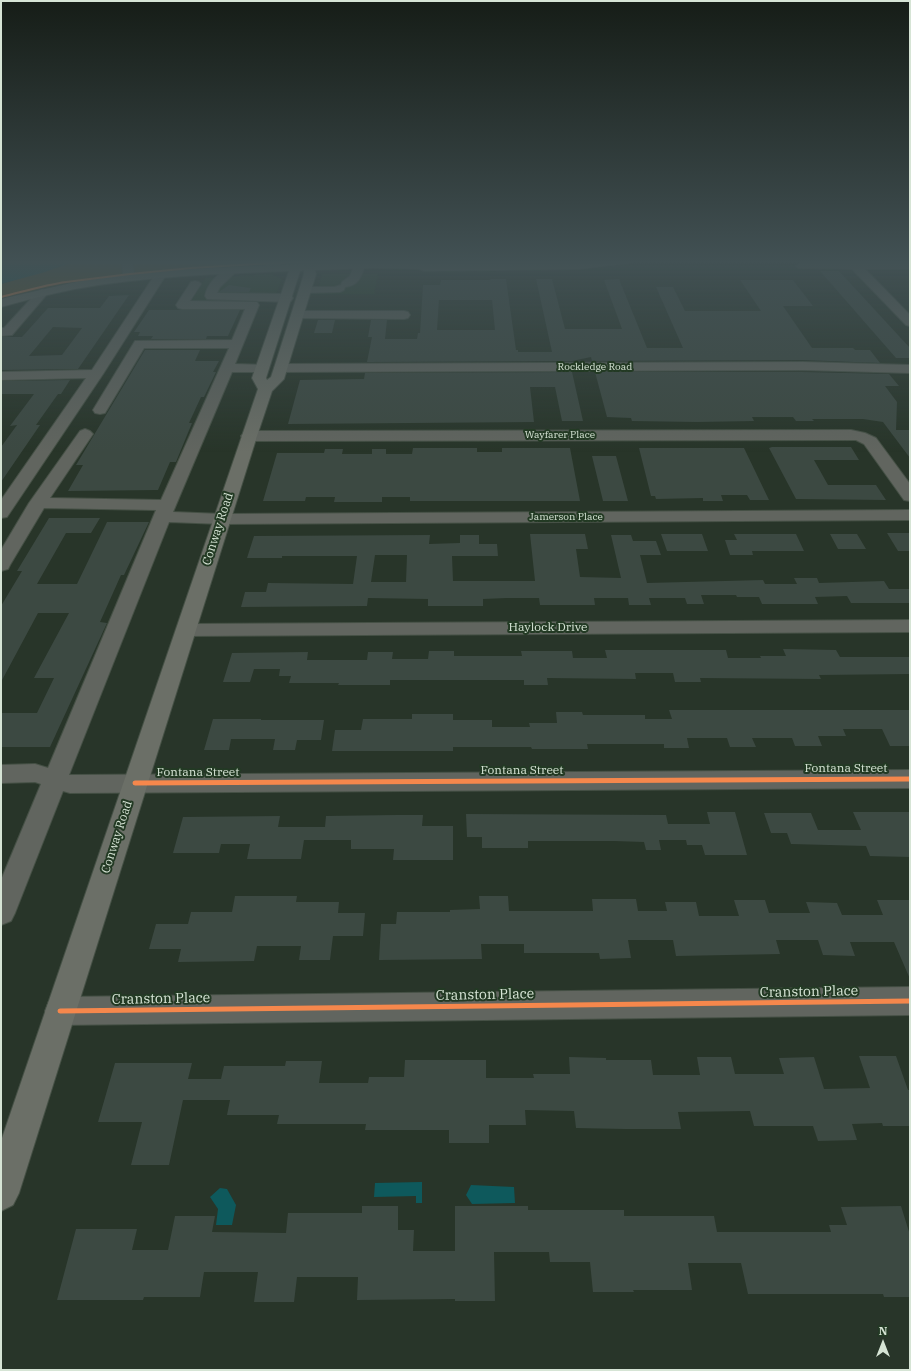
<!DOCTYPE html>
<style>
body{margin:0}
#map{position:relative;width:911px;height:1371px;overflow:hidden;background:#283529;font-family:"IBM Plex Serif",serif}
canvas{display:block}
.frame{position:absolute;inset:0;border:2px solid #d6e4d5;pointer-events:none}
.north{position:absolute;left:863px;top:1323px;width:40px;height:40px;-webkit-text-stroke:3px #233a24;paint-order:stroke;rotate:0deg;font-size:11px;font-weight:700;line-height:16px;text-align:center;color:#d6e4d5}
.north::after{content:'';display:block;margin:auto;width:14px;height:18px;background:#d6e4d5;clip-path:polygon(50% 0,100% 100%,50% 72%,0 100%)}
</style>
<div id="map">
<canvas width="911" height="1371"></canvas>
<div class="frame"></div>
<div class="north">N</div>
</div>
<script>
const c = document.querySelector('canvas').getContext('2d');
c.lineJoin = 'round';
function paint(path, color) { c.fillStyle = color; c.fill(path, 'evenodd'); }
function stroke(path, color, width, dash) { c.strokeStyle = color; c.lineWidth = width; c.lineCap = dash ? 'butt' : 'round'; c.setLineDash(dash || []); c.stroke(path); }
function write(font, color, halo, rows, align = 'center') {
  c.font = font + ' "IBM Plex Serif",serif'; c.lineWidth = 4; c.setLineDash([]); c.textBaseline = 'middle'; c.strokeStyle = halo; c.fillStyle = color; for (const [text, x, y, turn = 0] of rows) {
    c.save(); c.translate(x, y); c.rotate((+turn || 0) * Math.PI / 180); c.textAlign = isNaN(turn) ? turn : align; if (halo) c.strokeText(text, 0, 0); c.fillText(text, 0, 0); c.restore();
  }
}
paint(new Path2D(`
 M271,274l11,5 -9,23h-82l14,-24z
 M322,274h56l-4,20h-57z`), '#264026');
paint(new Path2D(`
 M79,260h197l-11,5c-89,5 -178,13 -264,34v-15z`), '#605225');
paint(new Path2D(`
 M1,260h78l-34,12 -44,12z
 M422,1182v21h-6v-7l-42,1 1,-14z
 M471,1185l43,2 1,16 -43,1 -6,-9z
 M220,1188l7,1 9,16 -4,20h-16l2,-16 -8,-12z`), '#0e595c');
paint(new Path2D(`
 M820,271h19l71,77v10h-14z
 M490,279h16l10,71h2v2h34l-16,-73h16l13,50h57l-18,-49 15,-1 28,69h36l-27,-61h17l12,24h76l-21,-31h53l20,26h-30l29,42h41l2,2h15l10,13 -77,-3 -211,1 -1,-4 -19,4 -205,1 5,-25h-4l3,-17h16l-2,19h32l1,-6h2l3,-48h17l1,-5h50zM439,300h53l3,30h-58z
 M229,285l22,3 -2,4h-30z
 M129,295l-51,74 -77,1v-33h21l26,-29h52l9,-12zM53,327l29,1 -20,27 -33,1z
 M149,310h91l-12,26h-21l-1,3h-55l2,-3h-15l2,-4h-6z
 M318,320h17l-3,13h-18z
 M145,350h55l-5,11h24l-6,11h3l-12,25h-3l-12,26h3l-16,39h-6l-12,28 -90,1 15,-26h-7z
 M572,372l11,49h-21l-7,-34h-25l4,35 -246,2 12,-44 64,-1 1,-6z
 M595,372h208l86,2 10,12h-14l12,16 -1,28h14v28l-27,-36 -20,-3h-51l2,2h-18l-3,-4h-41l2,4 -57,1 -65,-1 -1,-3 -24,-1z
 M70,380l-9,14h-3l-22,31h4l-39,57v-35l16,-22 -7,1 24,-32h-33v-13z
 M772,447h79l8,13h-45l14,25h48l10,15 -90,-1 -27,-51z
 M413,448h64v4h25v-4h68l10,53h-170v-4h-28v5h-48l1,-5h-29l-1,4h-42l14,-48h47l1,-4h18l-1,5h30v-5h14v5h26z
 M639,448h105l25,52h-19l-3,-5h-26l2,6h-20v-3l-47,1 -1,-3h-4z
 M592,456h24l12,45h-25z
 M49,518h51l-9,15h-25l-29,51h40l30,-62h42l-25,53h-3l-21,47 7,1 -57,124h-49v-34h36l17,-35h-20l35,-65h-31l-37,69v-76l21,-35h-5z
 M887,533h23v18h-12z
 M530,534h55l3,15h-12l4,28 41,1 -10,-43h20l2,6h23l5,14h-21l7,28 116,-3 2,4h32l-3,-6h23l2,5 65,-2 5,8h21v14h-59l-4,-7 -32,1 3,7h-56l-3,-7h-22l-1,-2h-35l3,9h-17l-2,-6h-36l2,7h-22l-1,-7h-34l1,7h-55l-1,-7h-32l-24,1v7h-55v-7l-60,-1 -1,8 -126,1 4,-15h21l2,-9 85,1 4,-28h-75v2h-35l7,-22 176,-1 -1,9 31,-1v-8h19v9h18l1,12h-46l1,25h82zM375,555h32l-1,27h-35z
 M661,534h41l6,17h-41z
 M734,534h62l8,17h-52l1,4h-23l-5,-15h12z
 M830,534h27l9,15h-28z
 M783,649l53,1 4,7h70v17l-91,1 2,4 -121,-1 1,4h-26l-2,-9h-38l1,6 -89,-1 1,7h-24v-5h-134v5h-52l1,-2h-50l2,-7h-12l1,-7h-26l-4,13h-27l9,-29 76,-1 -1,8h60l1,-8h25l-1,7h36l1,-8h25v5h68l-1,-5h51l1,7h34l-2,-8h121l2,8h33l-1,-2h26z
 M669,710h241v36h-20l-8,-17h-39l3,7h-28l4,10h-27l-3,-8h-40l4,9h-26l-3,-9h-40l2,10h-25v-4h-77l1,5h-56l-1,-2h-78v4h-121l3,-21h26l2,-11h49v-5h41v6h39v7h38l-1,-4h28l-1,-11h26l1,3h62v4h27z
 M213,719h48v1h63l-3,20h-24l-2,10h-22l2,-11h-44l-2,11h-25z
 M707,812h28l12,43h-42l-3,-10h-15l-1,-5h-27l2,10h-15l-2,-8 -30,-1h-86v7h-46v-11h-15l-1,-23 200,1 2,9h42z
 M853,812h57v45l-40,-1 -4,-10 -75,-2 -4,-11h-16l-7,-20h47l7,17h43z
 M396,815h27l-1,11h31v34h-60l1,-11h-43v-9h-47l-3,19h-54l3,-15h-29l-2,9h-46l10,-36 97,-1 -2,11h47l1,-11z
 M235,896h62l-1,6h43l-1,11h27l-2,23h-30l-3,24h-31l2,-14h-44l-3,15 -76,1 3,-13h-32l7,-25h32l3,-12h41z
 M479,896h29l1,15h84l-1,-12h44l2,12h29l-2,-9h31l3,14h40l-5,-16h31l4,13h41l-4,-11 31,1 5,12h41l-6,-15h33v79l-16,-37h-44l5,14 -32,-1 -5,-15h-42l4,14 -104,2 -3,-16h-45l3,18 -31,1 -1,-6h-75v-9h-43l1,15 -103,1 2,-36h15l1,-12h53v-2l30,-1z
 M859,1056h37l12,34h2v36h-27l-1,-3 -30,1 5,16 -39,1 -5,-15h-59l-4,-15 -72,1 3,17h-56l-49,-1 -2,-17 -49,-1 1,15h-37v18h-40v-13h-84l1,-6h-89l2,-9h-52l3,-15h-47l-14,65h-38l11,-43h-44l17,-59h77l-4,16h33l3,-13h61l1,-5h36l-3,22h49l1,-6h35l1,-17h81v18h48l-1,-4h37l-1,-17 37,1v2h45l2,15h47l-3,-18h34l4,17h49l-5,-16 35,-1 10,32 46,-1z
 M362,1206h36v24h16l-1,21h42v-45h73v4h96v6h90l3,16h114l-2,-7h18l-6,-18 60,-1 9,29v62h-26l-1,-3h-135l-7,-31h-53l4,27h-59l1,2h-41l-3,-30h-40l-1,-10h-55l1,49h-40v-2l-98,1 1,-23h-61l-3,25h-40l4,-30h-54l-4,25h-56l-1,3h-86l19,-71h61l-5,21h36l7,-34h40l-3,16 74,1 2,-20h74z`), '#3c4942');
const minor = new Path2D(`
 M122,260h10l3,18 -2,2h-8l-2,-2z
 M802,263h108v6h-45l45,46v11l-4,-1 -54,-56 -54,-1 -2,-2z
 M358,265l6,3c-3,10 -7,18 -19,19l-1,3 -4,2 -35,1 -4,-1 -2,-2 2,-2 4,-1h29l7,-2 1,-3 8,-6 4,-10z
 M232,267l6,3 -18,17 -3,6 70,1 4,1 2,3 -2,3 -4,1 -80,-3 -2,-3c2,-12 15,-26 27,-29z
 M160,272l6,3 -63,99 -96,143 -6,1v-18l85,-122 -85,2v-8l91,-2 64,-97z
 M195,281l4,1 2,2 -11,17 67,1 2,3 -24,59 32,1 2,3 -2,3 -5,1h-30l-59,140 49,2 688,-4v10l-688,4 -53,-2 -100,253 841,-5v18l-840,5 -7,-2 -48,122 -4,8 -10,4v-45l40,-96 -6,-2 -34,1v-18l34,-1 13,4 108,-258 -112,-2 -34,57 -2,4 -7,2v-21l28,-47 51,-72 5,-2 5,2 3,3 -43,64 111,2 68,-152h-85l-39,65 -5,1 -5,-1 -2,-3 42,-69 97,-1 13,-31h-63l-4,-1 -2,-3 15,-23z
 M42,289l4,2 2,2 -36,42 -11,1v-8h3l34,-37z
 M298,311h106l4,1 2,3 -2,3 -4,1 -110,-1 -2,-3 2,-3z
 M803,362l107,3v8l-107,-3 -522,2 -5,-1 -2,-3 2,-3 5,-1z
 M851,430l14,3 11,5 34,46v17l-6,-1 -40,-56 -8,-4h-5l-602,1 -5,-2 -3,-3 3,-3 5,-2z
 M910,620v12l-724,4 -7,-2 -3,-4 3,-4 7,-2z
 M910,987v28l-850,10 -11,-4 -4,-10 4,-10 11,-4z`);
const major = new Path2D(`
 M598,260h35l-5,3 -48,6 -156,2 -5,-2 -46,-1 -58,2 1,4 -32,105 -12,12 -15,45 -238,757 -6,12 -12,6v-70l257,-752 -6,-11 37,-107c-71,3 -144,5 -214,18 -25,5 -49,11 -74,18v-8l75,-17 39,-6 77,-7 181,-8 68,3 139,-1zM304,270v4l-30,94 -3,9 -4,3 -1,-2 34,-107z`);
const highway = new Path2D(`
 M275,260h16l-24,11 -6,-3 2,-2z
 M303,260h10l2,7 -2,2h-8z`);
stroke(minor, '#455045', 2);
stroke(major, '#455045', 2);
stroke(highway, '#455045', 2);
paint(minor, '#61655f');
paint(major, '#6b6f67');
paint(highway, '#676c63');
stroke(new Path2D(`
 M1,297c21,-5 43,-12 65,-15 86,-12 173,-19 259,-21 92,-2 184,4 276,-1`), '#f5874c', 2);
stroke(new Path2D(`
 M135,783l775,-4
 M60,1011l850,-10`), '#f5874c', 5);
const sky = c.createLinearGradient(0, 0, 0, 452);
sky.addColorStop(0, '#161d17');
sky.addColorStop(0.58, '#425154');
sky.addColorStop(1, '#42515400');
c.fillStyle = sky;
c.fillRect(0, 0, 911, 452);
write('10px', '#d6e4d5', '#233a24', [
 ["Rockledge Road",595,367],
 ["Wayfarer Place",560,435],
 ["Jamerson Place",566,517]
]);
write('12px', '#d6e4d5', '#233a24', [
 ["Conway Road",218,529,-72],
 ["Haylock Drive",548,628],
 ["Fontana Street",846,769],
 ["Fontana Street",522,771],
 ["Fontana Street",198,773],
 ["Conway Road",117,837,-72]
]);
write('14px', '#d6e4d5', '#233a24', [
 ["Cranston Place",809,992,-1],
 ["Cranston Place",485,995,-1],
 ["Cranston Place",161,999,-1]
]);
</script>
